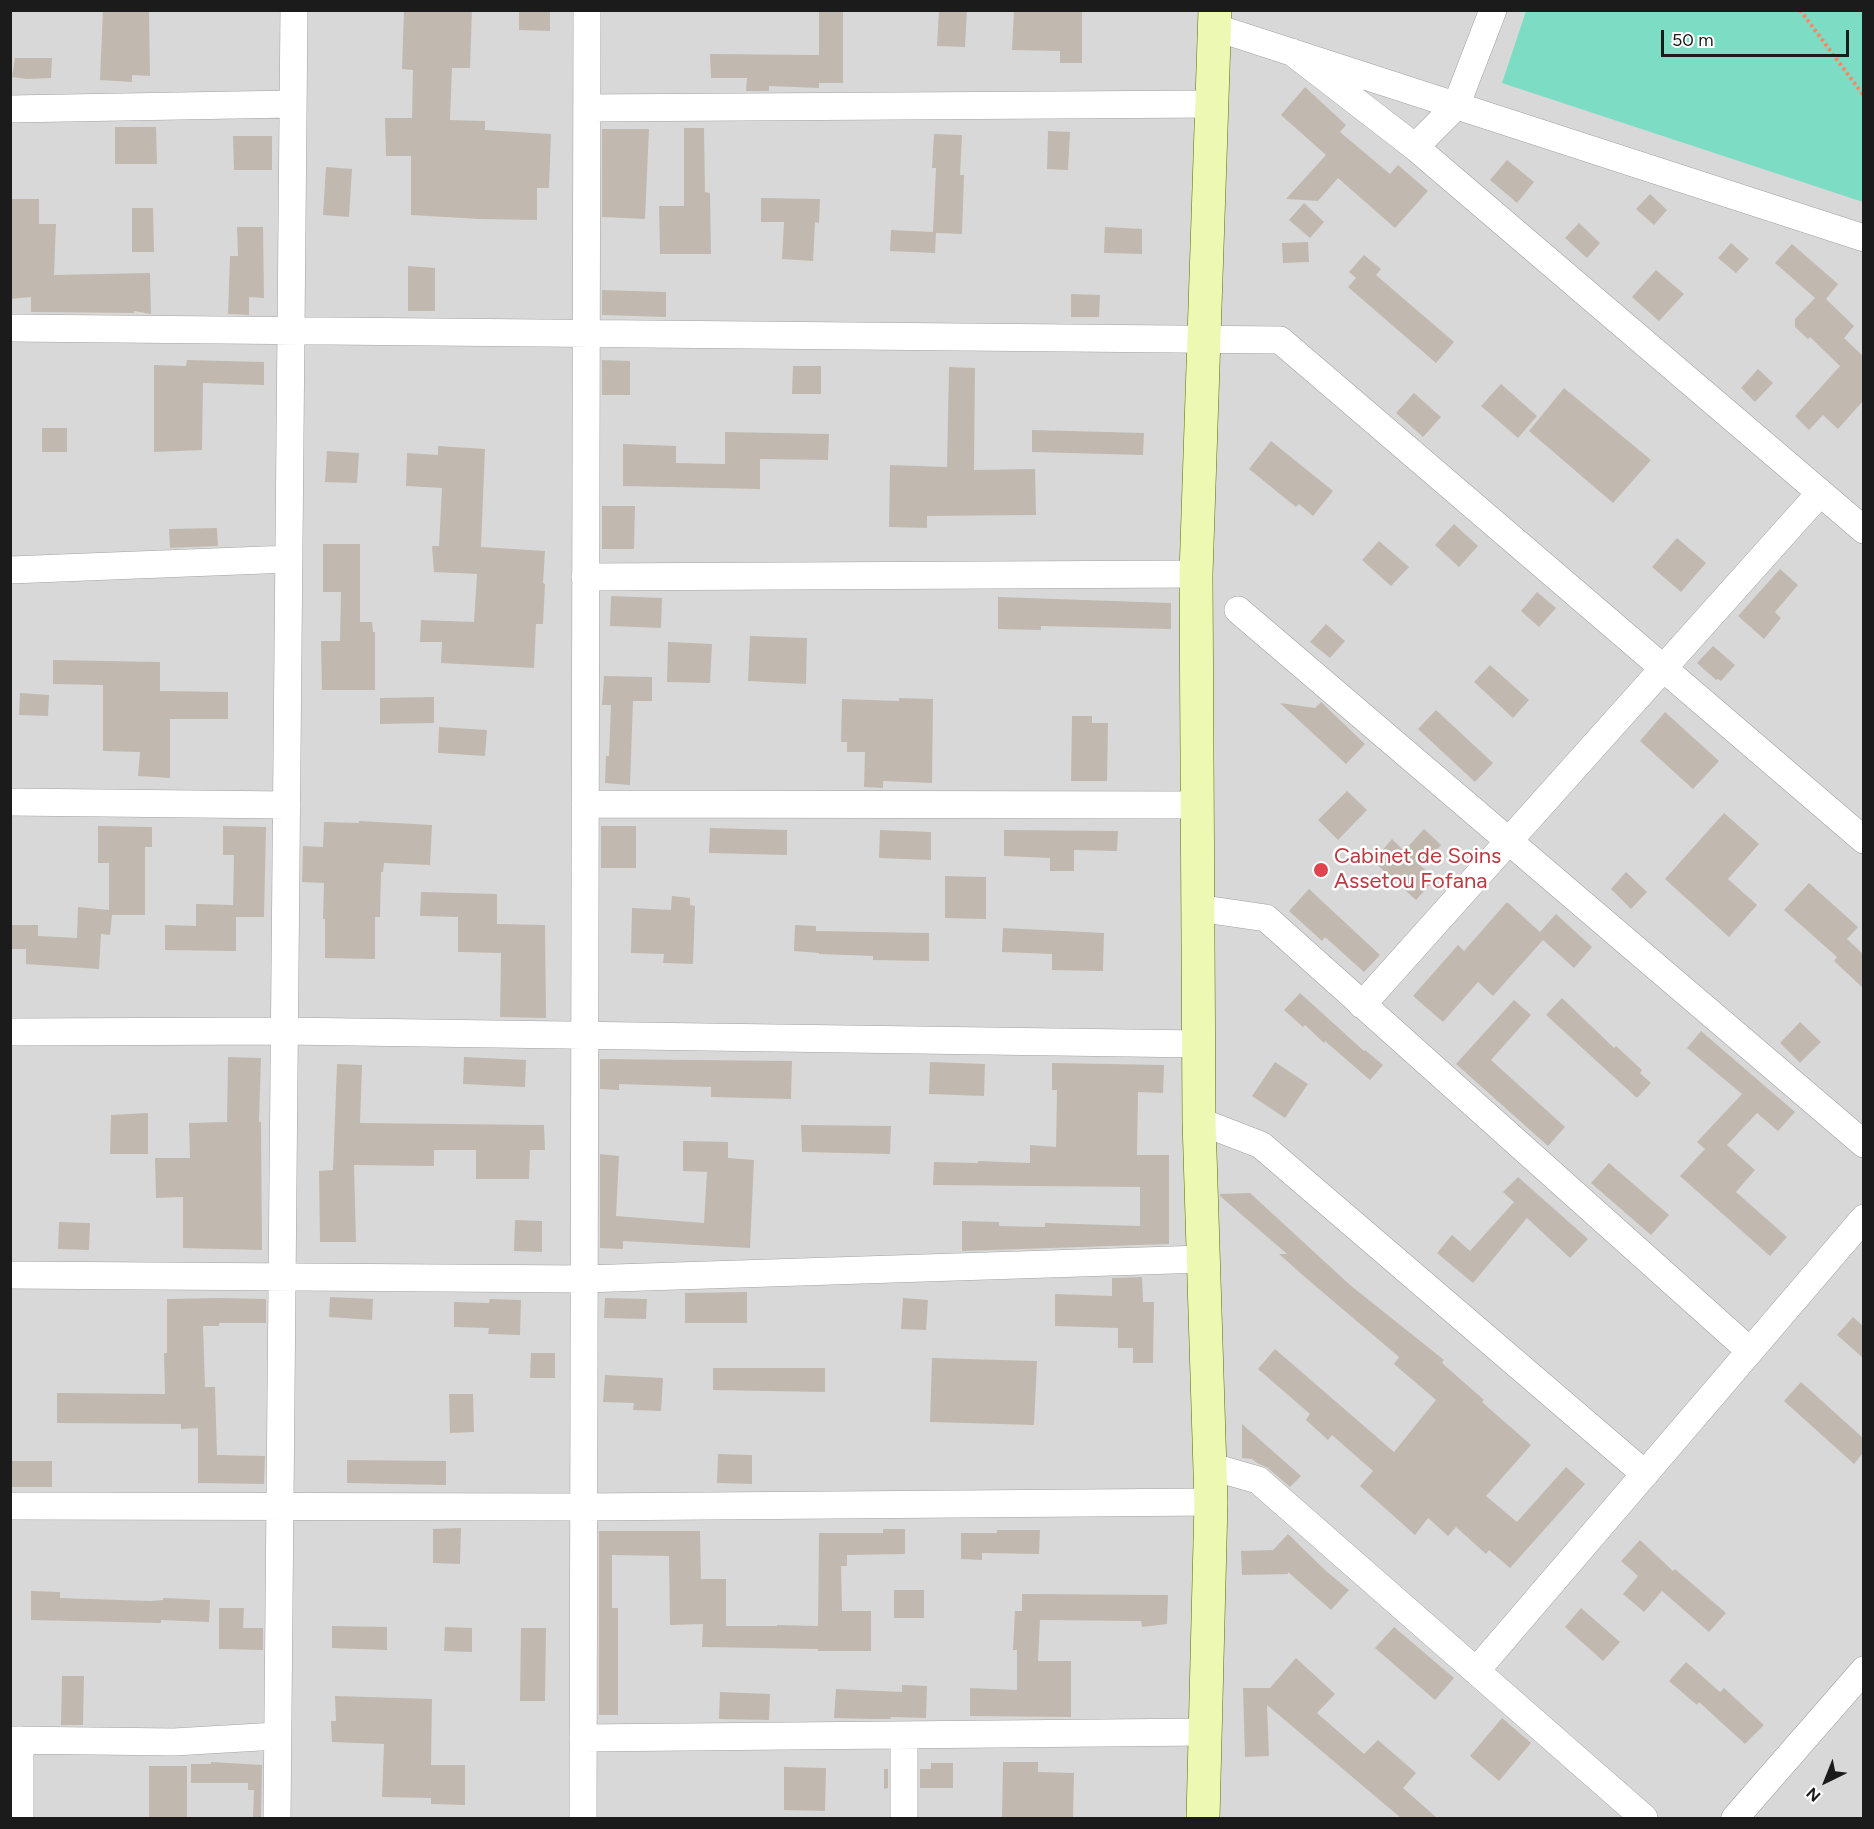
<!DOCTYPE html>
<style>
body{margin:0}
#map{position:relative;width:1874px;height:1829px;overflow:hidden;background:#edeae0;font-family:Figtree,sans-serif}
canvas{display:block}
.frame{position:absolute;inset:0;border:12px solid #1b1b1b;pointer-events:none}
.north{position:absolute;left:1796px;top:1751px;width:60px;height:60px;-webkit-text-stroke:4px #fff;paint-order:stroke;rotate:223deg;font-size:16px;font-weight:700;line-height:24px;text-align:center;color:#1b1b1b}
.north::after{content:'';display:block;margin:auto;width:21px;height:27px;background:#1b1b1b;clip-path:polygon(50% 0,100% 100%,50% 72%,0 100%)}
.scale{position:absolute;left:1661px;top:30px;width:188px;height:27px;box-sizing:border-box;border:3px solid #1b1b1b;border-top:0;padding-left:8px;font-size:18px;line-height:21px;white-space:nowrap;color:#1b1b1b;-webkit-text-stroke:4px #fff;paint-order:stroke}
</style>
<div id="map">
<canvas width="1874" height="1829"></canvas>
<div class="frame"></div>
<div class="north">N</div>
<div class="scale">50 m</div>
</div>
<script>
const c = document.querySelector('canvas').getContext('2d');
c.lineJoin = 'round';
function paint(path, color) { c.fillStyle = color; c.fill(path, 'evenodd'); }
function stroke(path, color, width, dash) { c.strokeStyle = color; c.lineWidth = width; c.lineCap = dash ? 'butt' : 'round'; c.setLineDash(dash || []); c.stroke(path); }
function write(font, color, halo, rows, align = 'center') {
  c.font = font + ' Figtree,sans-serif'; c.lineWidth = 5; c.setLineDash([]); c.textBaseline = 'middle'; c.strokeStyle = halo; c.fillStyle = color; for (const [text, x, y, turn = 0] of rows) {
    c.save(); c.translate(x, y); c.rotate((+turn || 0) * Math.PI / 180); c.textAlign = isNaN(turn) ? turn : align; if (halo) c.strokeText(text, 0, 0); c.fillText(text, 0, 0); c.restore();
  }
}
paint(new Path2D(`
 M11,11h1852v1807h-1852z`), '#d9d8d8');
paint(new Path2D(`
 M1526,11h337v191l-361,-119z`), '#7dddc4');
paint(new Path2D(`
 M103,10h46l1,66 -18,-1v7l-32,-2z
 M404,10h68l-2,58h-18l-2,52 35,1v9l66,4 -2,54h-12v32l-58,-1 -68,-4v-59h-25l-1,-38h27l1,-48 -11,-1z
 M519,10h31v21l-31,-1z
 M819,10h24v73h-24v5l-50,-2v5h-23l1,-13h-36l-1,-24 109,1z
 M939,10h28l-2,37 -28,-1z
 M1014,10h68v53h-22v-12l-48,-1z
 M15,58h37l-1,20 -24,1 -15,-2z
 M1305,87l41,38 -6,7 50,42 8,-9 30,26 -33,37 -57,-50 -20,23 -32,-2 40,-44 -45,-40z
 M115,127h41l1,37h-42z
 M684,128h20l1,64 5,1 1,61h-51l-1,-48h25z
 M602,129h47l-4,90 -43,-2z
 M1048,131l22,1 -2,38 -21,-1z
 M934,134l28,1 -2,40h4l-2,59 -26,-1 -1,20 -45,-2 1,-21 42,2 3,-64h-4z
 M233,136h39v34h-38z
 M1507,160l27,22 -17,21 -27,-23z
 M326,167l26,2 -3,48 -26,-2z
 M1650,194l17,16 -13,15 -18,-16z
 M761,198l59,1 -1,24 -4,-1 -2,39 -31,-2 2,-37h-23z
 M10,199h29v25h17l-2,51 96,-2 1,41 -17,-3v2l-103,-1v-15l-21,2z
 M1304,203l20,19 -14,16 -21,-18z
 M132,208h21l1,44h-22z
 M1579,223l21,20 -13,15 -22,-20z
 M237,227h26l1,71 -15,-1v18l-21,-1 2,-58h8z
 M1105,227l37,2v25l-38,-1z
 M1308,242l1,20 -26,1 -1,-20z
 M1731,243l18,16 -13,14 -18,-15z
 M1792,244l46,40 -12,15 28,27 -10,12 19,18v45l-25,28 -15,-14 -14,15 -14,-14 45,-50 -30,-29 -2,2 -13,-12v-8l20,-21 -40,-35z
 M1364,255l17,14 -5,6 78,67 -18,21 -88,-76 8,-9 -7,-6z
 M408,266l27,2v43h-27z
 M1656,270l28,24 -25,27 -27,-24z
 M602,290l64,2v25l-64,-2z
 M1071,294l29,1 -1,22h-28z
 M187,360l77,2v23l-61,-2 -1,67 -48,2v-87l32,1z
 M602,360l28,1v34h-28z
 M793,366h28v28h-29z
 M949,367l26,1 -1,102 61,-1 1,46 -109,1v12l-38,-1 1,-62 57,2z
 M1758,369l15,14 -18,19 -14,-14z
 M1501,384l36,32 -19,22 -37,-32z
 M1564,388l87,72 -38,43 -84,-72z
 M1414,393l27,24 -18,20 -27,-24z
 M42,428h25v24h-25z
 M1032,430l112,3 -1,22 -111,-3z
 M725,432l104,2 -1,26 -68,-1v30l-137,-3v-42l53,2v17l49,1z
 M1271,441l62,50 -20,25 -14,-12 -3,3 -47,-38z
 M438,446l47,3 -4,98 64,4 -2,32 2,1 -2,40h-7l-2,44 -93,-5 1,-21h-22l1,-22 53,2 3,-48 -43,-2 -2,-26h7l3,-58 -36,-2 1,-33 31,2z
 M327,451l32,2 -2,30 -32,-1z
 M602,506h33l-1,43h-32z
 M1454,524l24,22 -19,21 -24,-22z
 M217,528l1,18 -48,2 -1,-19z
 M1677,538l29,25 -25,29 -29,-25z
 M1379,541l30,26 -18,19 -29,-26z
 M323,544h37v78h12l1,10h2v58h-53l-1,-49h19l1,-49h-18z
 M1780,569l18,16 -23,27 6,6 -17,21 -26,-23z
 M1537,592l19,16 -17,19 -18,-16z
 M611,596l51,2 -1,30 -51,-2z
 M998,597l173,6v26l-130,-3v4l-43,-1z
 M1326,624l19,17 -15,17 -20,-16z
 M750,636l57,2 -1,46 -58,-3z
 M668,642l44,2 -2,39 -43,-1z
 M1713,646l22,19 -14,16 -3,-2 -2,1 -19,-17z
 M53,660l107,2v29l68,1v27h-58v59l-32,-2 2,-24 -37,-1v-66l-50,-1z
 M1490,665l39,35 -16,18 -39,-36z
 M604,676l48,1v24h-19l-3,84 -25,-2 1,-27h3l2,-51h-9z
 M20,693l29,2 -1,21 -29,-1z
 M434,697v26l-54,1v-26z
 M899,698l34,1 -1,84 -49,-2v7l-19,-1 1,-35h-18v-10h-6l1,-43 57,2z
 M1321,702l44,42 -19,20 -66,-61 35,5z
 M1436,710l57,53 -18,19 -57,-53z
 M1665,712l54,49 -26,28 -53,-48z
 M1072,716h20v7h16l-1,58h-36z
 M439,727l48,3 -2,26 -47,-3z
 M1347,791l20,19 -29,30 -20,-20z
 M1724,813l35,31 -31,35 29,26 -28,32 -64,-58z
 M359,821l73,4 -2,40 -46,-2 -1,9h-2l-1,45h-5v42l-50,-1v-39h-2l1,-36 -22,-1 1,-36 20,1 1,-25 35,1z
 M98,826l54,1v20h-7v68h-33l-2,20 -9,-1 -2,35 -73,-5v-15h-15v-24h27v11l39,2 1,-31 31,3v-47h-11z
 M223,826l43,1 -2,90h-28v34l-71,-1v-25l31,1v-22l37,1 1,-50h-11z
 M601,826h35v42h-35z
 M710,828l77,2v25l-78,-2z
 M1424,829l17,16 -20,21 14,13 -19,21 -43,-39 19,-22 12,12z
 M880,830l51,2v28l-52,-2z
 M1004,830l114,1 -1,20 -43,-1v21h-24v-13l-46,-2z
 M1626,872l21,20 -16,17 -20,-20z
 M945,876l41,1v42l-41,-1z
 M1809,883l49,44 -11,12 16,15v34l-29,-27 3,-4 -53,-47z
 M1309,889l71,66 -16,17 -39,-35 -3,4 -33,-30z
 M421,892l76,2v30l48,1 1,93 -46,-1 1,-64 -43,-1v-35l-38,-1z
 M672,896l18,2v7l5,1 -2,58 -30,-1 1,-9 -33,-1 1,-45 39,2z
 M1507,902l33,30 16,-18 36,33 -18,21 -31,-28 -50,56 -15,-14 -35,40 -30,-26 45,-51 6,6z
 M795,925l21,1v5l113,2v28l-56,-1v-4l-54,-2v-1l-25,-2z
 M1003,928l101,5 -1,38 -51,-1v-16l-50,-2z
 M1300,993l64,58 1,-1 18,15 -13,15 -45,-39 -1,2 -19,-18 -2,2 -19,-17z
 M1562,998l52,50 2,-2 26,24 -2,3 11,10 -14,15 -91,-83z
 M1514,1000l17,15 -40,45 74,67 -17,19 -92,-82z
 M1800,1022l21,20 -21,21 -20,-20z
 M1701,1031l94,81 -17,19 -21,-18 -30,32 28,25 -19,22 51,45 -17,19 -90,-80 25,-27 -8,-7 45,-48 -55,-46z
 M228,1057l33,1 -2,64h2l1,128 -79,-2v-51l-27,1 -1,-40h35l-1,-35 38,-1z
 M464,1057l62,3 -1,27 -62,-3z
 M600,1059l192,2 -1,38 -80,-2v-10l-92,-3v6l-19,-1z
 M930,1062l55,2 -1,32 -55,-2z
 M1275,1062l33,22 -23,34 -33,-22z
 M1052,1063l112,2 -1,28 -25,-1 -1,63h32v89l-207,7v-30l37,1v4l46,1v-4l95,3v-39l-207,-2 1,-23 44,1v-2l52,2v-18l26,2 1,-57h-5z
 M337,1064l25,1 -2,58 184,2 1,25h-15l-1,29h-53v-29h-42v16l-80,-1 2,77h-36l-1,-71 14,-1z
 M148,1113v41h-38l1,-39z
 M801,1125l90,1 -1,28 -88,-2z
 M683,1141l45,1v16l26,2 -4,88 -127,-7v8l-23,-1v-94l19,2 -3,60 88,7 3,-51 -24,-1z
 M1609,1163l60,52 -18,20 -60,-52z
 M1518,1177l70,62 -18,19 -43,-40 -54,65 -36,-30 15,-18 18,16 44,-49 -11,-10z
 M1250,1193l100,92 94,75 -2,3 42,37 -2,2 49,43 -45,51 31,26 49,-55 19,17 -75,84 -21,-18 -3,4 -30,-27 -8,9 -20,-18 -13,17 -55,-49 13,-15 -41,-36 -4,5 -22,-20 4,-6 -52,-45 17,-20 119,103 42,-52 -42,-36 5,-7 -93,-79 -27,-24h8l-67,-58v-2z
 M515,1220l27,1v31l-28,-1z
 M59,1222l31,1 -1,27 -31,-1z
 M1142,1277l1,25h11l-1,61h-20v-15h-15v-20l-63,-2v-32l57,2v-18z
 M747,1292v31h-62v-30z
 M330,1297l43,2 -1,21 -43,-3z
 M219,1298l47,1v24h-47v3h-16l2,61h10l2,68 48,1 -1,28 -66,-1v-55l-17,1v-5l-124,-1v-30l108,1 -1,-41h3v-54z
 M605,1298l42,1 -1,20 -42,-1z
 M903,1298l25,2 -2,30 -25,-1z
 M490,1299l31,1 -1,35 -32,-1 1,-6 -35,-1v-25l35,1z
 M1853,1317l10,9v32l-26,-23z
 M531,1353h24v25h-25z
 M932,1358l105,3 -3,64 -104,-3z
 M713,1368h112v24l-112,-2z
 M605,1375l58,3 -2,33 -28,-1 1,-7 -31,-1z
 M1801,1382l62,56v15l-9,11 -70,-63z
 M449,1394h24l1,38 -24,1z
 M1242,1424l59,52 -11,11 -22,-19 -11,-5 -5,-4 -10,-1z
 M718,1454l34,1v29l-35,-1z
 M347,1460l99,1v24l-99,-2z
 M12,1461h40v26h-40z
 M461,1528l-1,36 -27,-1v-34z
 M883,1529h22v25l-58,1v11h-6l1,45h29v40h-53v-2l-116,-2 1,-23 -33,1 -1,-69 -57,-1v53h6v107h-19v-184h101l1,48h25v47h51v-1l41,1 1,-93h64z
 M997,1530h43l-1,24 -57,-1v7l-21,-1v-26h36z
 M1288,1534l38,37 23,19 -18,20 -43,-38v2l-46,1 -1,-24 32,-1z
 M1640,1540l33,31 2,-2 51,44 -17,19 -47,-41 -18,21 -21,-18 15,-18 -17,-15z
 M894,1590h30v28h-30z
 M31,1591l29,1v6l91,3 12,-1v-2l47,2 -1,22 -48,-2v3l-130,-3z
 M1022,1594l146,1 -1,29 -25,3 -1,-6 -101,-1 -2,41h33v56l-101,-1v-28l47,2v-40h-4l2,-39h7z
 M219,1608h25l-1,20h20v22l-44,-1z
 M1581,1608l39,34 -17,19 -38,-34z
 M332,1626l55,1v23l-55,-2z
 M445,1627l27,1v24l-28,-1z
 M1394,1627l60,51 -19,22 -60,-52z
 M521,1628h25l-1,73h-25z
 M1296,1658l39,36 -18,19 47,41 14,-14 38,33 -13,15 34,30h-36l-134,-113 2,51 -24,1 -2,-69h27z
 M1686,1662l34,30 4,-4 40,37 -19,19 -46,-42 -2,3 -28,-24z
 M62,1676h22l-1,49h-22z
 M902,1685l25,1 -1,32 -35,-1 -1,2h-15l-41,-1 2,-29 66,3z
 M720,1692l50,2 -1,26 -50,-1z
 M335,1696l97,3 -1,66h34v40l-34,-1v-6l-49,-1 2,-53 -52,-2 -1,-21h5z
 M1502,1718l29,25 -32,38 -29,-25z
 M211,1762l51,3 -1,53h-8l1,-28h-6v-7h-57v-19h20z
 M1003,1762h35v10l36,1 -1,45h-71z
 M931,1763h22v25h-33v-19h11z
 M149,1766h38v52h-38z
 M784,1767l42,1 -1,43 -41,-1z
 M884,1769h4v19l-4,1z`), '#c1b9b0');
const street = new Path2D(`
 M1214,27l650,211
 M1292,52l123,95 449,383
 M587,108l625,-4
 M10,109l283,-5
 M1415,147l41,-41 37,-96
 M10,328l1270,12 584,500
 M10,570l279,-11
 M585,577l611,-3
 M1238,610l626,534
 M10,802l277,3
 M585,804l612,1
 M1197,908l69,10 484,433
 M1362,1005l458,-512
 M10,1032l274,-1 915,13
 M1199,1121l62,24 384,329
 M10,1275l574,4 620,-20
 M1209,1466l49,14 386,338
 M10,1506l574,1 627,-5
 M1476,1671l388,-453
 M583,1738l623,-6
 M10,1740l164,2 103,-6
 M20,1818v-78
 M277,1818l17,-1808
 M583,1818l4,-1808
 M904,1818v-83
 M1735,1818l129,-148`);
const secondary = new Path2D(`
 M1203,1818l8,-316 -12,-381 -3,-547 19,-564`);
stroke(street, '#a2a2a2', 28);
stroke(secondary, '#577004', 34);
stroke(new Path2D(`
 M1800,10l64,86`), '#fa8665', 4, [3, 3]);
stroke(street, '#fff', 27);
stroke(secondary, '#edf9b2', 33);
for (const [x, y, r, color] of [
 [1321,870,8,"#e0444e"]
]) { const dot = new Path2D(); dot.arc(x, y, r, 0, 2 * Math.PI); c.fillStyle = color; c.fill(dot); stroke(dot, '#fff', 2); }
write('22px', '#be3a42', '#fff', [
 ["Cabinet de Soins",1334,857],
 ["Assetou Fofana",1334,882]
], 'left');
</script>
